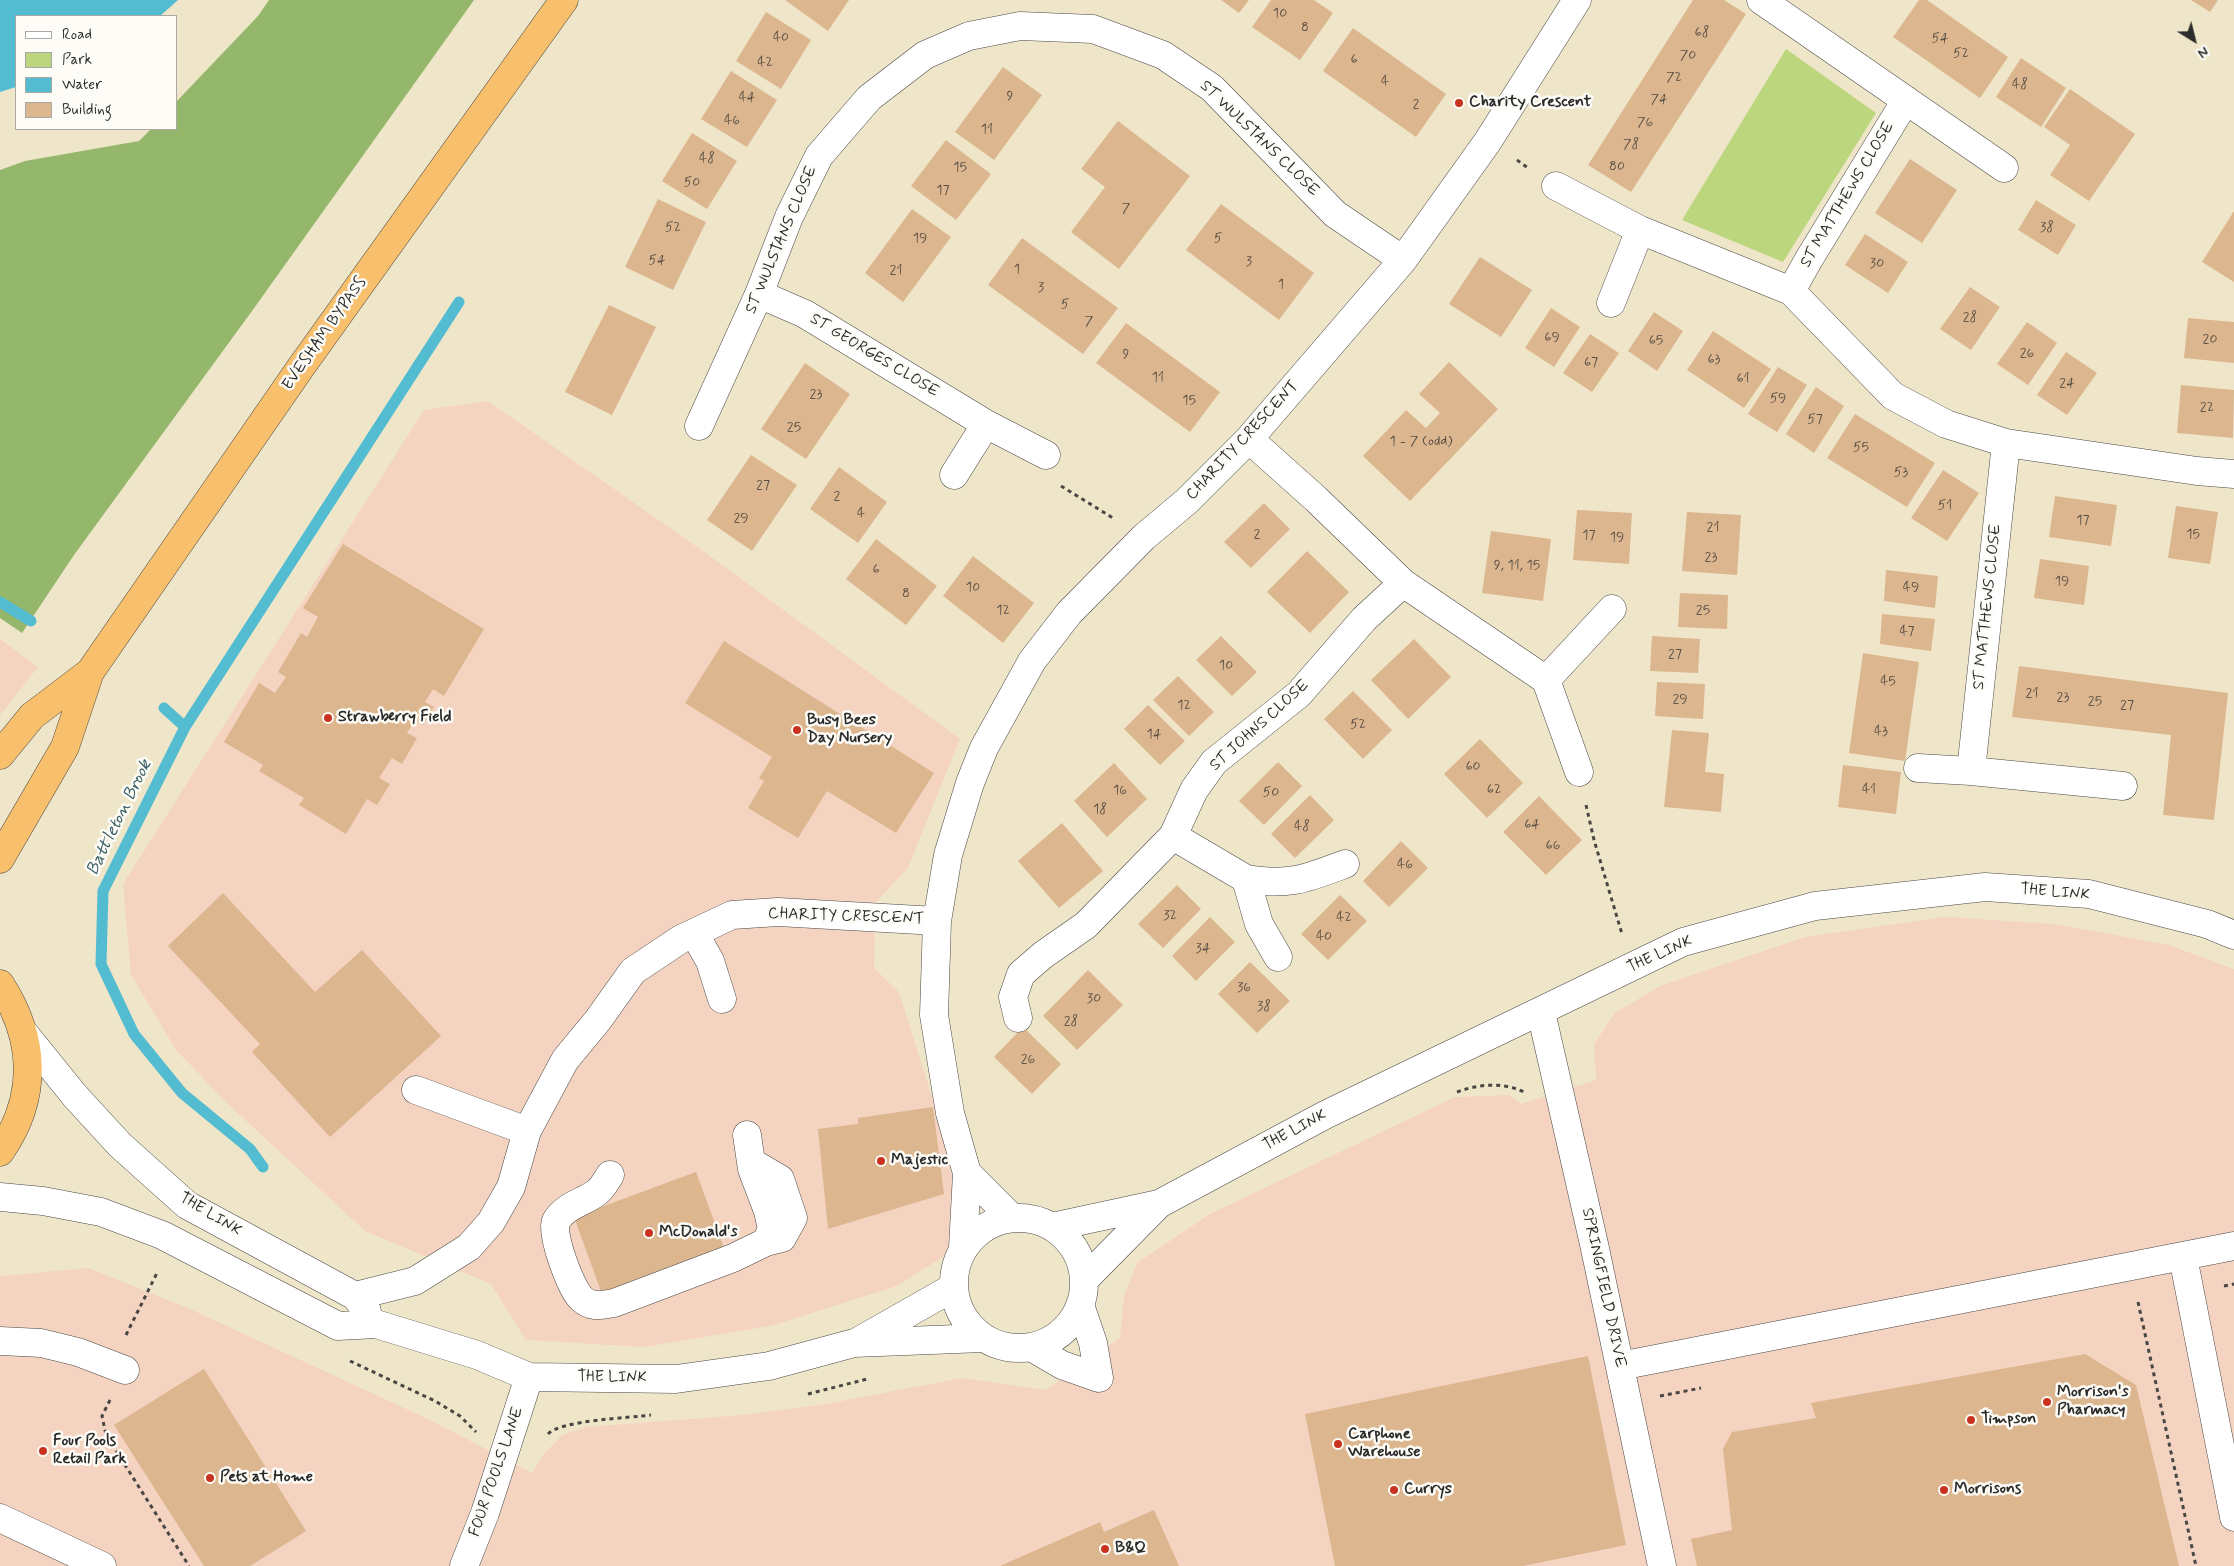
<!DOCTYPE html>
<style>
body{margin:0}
#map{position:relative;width:2234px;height:1566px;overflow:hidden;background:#efe6ca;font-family:Mynerve,sans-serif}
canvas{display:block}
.legend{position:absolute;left:15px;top:15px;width:162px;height:115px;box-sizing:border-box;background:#fdfcf7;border:1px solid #a9a8a5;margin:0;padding:6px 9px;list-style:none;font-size:15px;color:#2b2b2b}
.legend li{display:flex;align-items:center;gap:10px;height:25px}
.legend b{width:25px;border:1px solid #a9a8a5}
.north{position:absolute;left:2169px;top:15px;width:50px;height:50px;-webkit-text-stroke:4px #fdfcf7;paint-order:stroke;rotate:144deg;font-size:14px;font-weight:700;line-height:20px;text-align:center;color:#2b2b2b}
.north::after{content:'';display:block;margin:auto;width:18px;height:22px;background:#2b2b2b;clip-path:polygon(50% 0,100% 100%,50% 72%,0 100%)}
</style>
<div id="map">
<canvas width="2234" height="1566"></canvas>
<ul class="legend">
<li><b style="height:6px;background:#fff"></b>Road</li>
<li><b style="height:14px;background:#bbd67c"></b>Park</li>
<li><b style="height:14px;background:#53bcd1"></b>Water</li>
<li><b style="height:14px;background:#dcb68e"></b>Building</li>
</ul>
<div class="north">N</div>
</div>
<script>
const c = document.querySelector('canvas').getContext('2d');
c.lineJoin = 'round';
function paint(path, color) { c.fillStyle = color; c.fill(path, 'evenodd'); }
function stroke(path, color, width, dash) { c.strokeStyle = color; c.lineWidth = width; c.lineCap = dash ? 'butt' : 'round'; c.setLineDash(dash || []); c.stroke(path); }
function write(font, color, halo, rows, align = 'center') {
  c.font = font + ' Mynerve,sans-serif'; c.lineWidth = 5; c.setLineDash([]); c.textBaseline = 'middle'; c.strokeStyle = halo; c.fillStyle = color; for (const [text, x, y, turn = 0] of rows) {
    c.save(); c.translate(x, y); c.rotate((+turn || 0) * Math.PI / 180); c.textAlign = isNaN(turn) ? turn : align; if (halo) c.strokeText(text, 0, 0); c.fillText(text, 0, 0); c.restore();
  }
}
paint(new Path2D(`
 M488,401l215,150 257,188 -52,129 -32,34 -2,66 25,24 35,111 28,114 -19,40 -46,29 -126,40 -126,21 -119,-7 -35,-56 -126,-53 -138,-128 -51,-53 -45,-75 -8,-91 301,-474z
 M0,639l38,28 -38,48z
 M1945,917l110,7 114,21 65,24v597h-2234v-290l89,-8 101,41 238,110 104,54 12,-19 18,-19 24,-8 157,-12 83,-11 136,-26 84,12 74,-52 4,-42 13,-33 73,-49 245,-117 54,-2 12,9 75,-24 -2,-36 21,-31 45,-27 145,-49z`), '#f5d3c1');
paint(new Path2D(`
 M1786,49l90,64 -93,149 -101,-42z`), '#bbd67c');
paint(new Path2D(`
 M269,0h205l-222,311 -178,244 -52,78 -22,-15v-448l25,-9 114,-20 12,-12h25v-27l82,-86z`), '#94b76c');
paint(new Path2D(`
 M0,0h178l-18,16h-144v71l-16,5z`), '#53bcd1');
stroke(new Path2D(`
 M0,602l31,19
 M164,708l21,19 -82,164 -2,73 33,70 48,59 68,56 13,18
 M185,727l274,-425`), '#53bcd1', 11);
paint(new Path2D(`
 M785,0h64l-21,31z
 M1221,0h28l-10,13z
 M1271,0h43l19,13 -33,47 -48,-33z
 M1693,0h31l22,14 -115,178 -43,-27z
 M1919,0h8l81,57 -28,41 -87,-61z
 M2191,0h27l-8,12z
 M766,12l45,28 -30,49 -45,-28z
 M1353,28l93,66 -30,43 -93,-66z
 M2021,58l45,30 -25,39 -45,-30z
 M1003,67l39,28 -48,65 -39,-28z
 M731,71l46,29 -30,47 -46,-28z
 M2070,89l65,45 -46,67 -39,-26 20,-30 -26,-18z
 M1118,121l72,55 -71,93 -48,-37 34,-45 -24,-18z
 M692,133l45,28 -30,48 -45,-28z
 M946,140l45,34 -35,46 -45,-34z
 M1910,159l47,31 -35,53 -47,-30z
 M658,199l48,23 -33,68 -48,-23z
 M2036,200l40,25 -18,30 -40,-25z
 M1221,204l93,69 -35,47 -93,-70z
 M912,209l39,28 -48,65 -38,-29z
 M2234,211v71l-32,-20z
 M1865,234l43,28 -20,31 -43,-28z
 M1022,238l96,70 -35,46 -95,-69z
 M1480,257l52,33 -31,47 -52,-33z
 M1970,287l30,20 -29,43 -31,-21z
 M609,305l47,22 -44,88 -47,-23z
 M1551,308l29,19 -26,40 -29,-19z
 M1654,312l29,19 -26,40 -29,-20z
 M2188,318l46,4v41l-50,-5z
 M2027,322l30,21 -29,42 -31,-21z
 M1126,323l94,69 -30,40 -94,-69z
 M1713,331l58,38 -27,39 -57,-38z
 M1590,334l29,19 -27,39 -29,-19z
 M2066,352l31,21 -30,42 -30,-20z
 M1449,362l49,47 -88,92 -47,-45 43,-46 20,18 14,-15 -21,-19z
 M805,363l45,31 -44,65 -45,-30z
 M1778,367l29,18 -30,47 -29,-18z
 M2181,385l53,5 -1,48 -56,-5z
 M1816,387l28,19 -30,47 -28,-19z
 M1855,414l80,49 -28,44 -80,-49z
 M751,455l46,30 -45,66 -45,-31z
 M839,467l48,35 -29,41 -48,-34z
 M1943,470l36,23 -32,48 -36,-23z
 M2055,496l62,9 -6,41 -62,-9z
 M1264,503l26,26 -39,39 -27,-26z
 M2176,506l42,6 -8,52 -42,-6z
 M1577,510l55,3 -3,51 -56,-4z
 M1687,512l54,3 -4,60 -55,-4z
 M1491,531l60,8 -8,62 -61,-8z
 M876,539l61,47 -31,39 -60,-46z
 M343,544l141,85 -40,67 -11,-7 -8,13 9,5 -11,18 -8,-5 -8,13 10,5 -15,26 -10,-6 -13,20 11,6 -13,21 -10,-6 -21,35 -47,-29 5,-7 -45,-27 4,-6 -39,-23 35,-59 16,10 11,-16 -8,-5 23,-39 6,4 11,-20 -15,-9z
 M1307,551l42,41 -39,41 -43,-41z
 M973,556l61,47 -31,40 -60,-47z
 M2040,559l49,7 -5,39 -50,-7z
 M1886,570l52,6 -3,32 -51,-7z
 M1680,593l48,2 -1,34 -49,-2z
 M1882,614l53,5 -4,32 -51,-7z
 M1221,636l36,36 -25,24 -36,-36z
 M1652,636l48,3 -2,34 -48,-2z
 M1414,639l37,38 -43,42 -37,-39z
 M724,641l210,132 -38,60 -69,-42 -29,47 -50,-30 16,-27 -5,-3 13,-21 -87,-54z
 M1863,653l56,9 -14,99 -56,-8z
 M2019,666l209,27 -14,127 -51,-5 8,-80 -159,-18z
 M1178,676l36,36 -25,24 -36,-36z
 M1657,682l48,2 -2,35 -48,-3z
 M1353,691l39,39 -29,29 -39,-40z
 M1148,705l37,36 -25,24 -36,-36z
 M1672,730l37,3 -4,39 19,2 -3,38 -57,-5z
 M1480,739l43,44 -36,35 -43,-44z
 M1278,762l24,24 -38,39 -25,-24z
 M1114,763l33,36 -40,38 -33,-36z
 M1843,765l58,7 -5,42 -58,-7z
 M1310,795l24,25 -39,38 -24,-24z
 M1539,796l43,44 -36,35 -43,-43z
 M1062,823l41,48 -44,37 -41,-47z
 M1401,841l27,27 -39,39 -26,-26z
 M1177,885l24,24 -38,39 -25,-24z
 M223,893l92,99 47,-42 79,86 -111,101 -78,-85 8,-8 -92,-98z
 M1340,895l27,26 -39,39 -27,-26z
 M1210,917l25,25 -39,39 -24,-25z
 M1250,962l40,39 -33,32 -39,-39z
 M1088,970l35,35 -46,45 -34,-34z
 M1023,1027l38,37 -29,30 -38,-37z
 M933,1107l11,87 -116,35 -10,-100 40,-5v-6z
 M696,1172l28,76 -122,46 -28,-77z
 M2085,1354l51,31 43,181h-482l-6,-27 41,-9 -9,-81 9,-17 84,-14 -5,-15z
 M1588,1356l38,189 -103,21h-188l-30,-152z
 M204,1369l102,162 -56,35h-46l-90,-141z
 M1154,1510l25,56h-179l100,-44 4,10z`), '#dcb68e');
const minor = new Path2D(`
 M1761,0l243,168
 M1556,186l84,44 151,61 102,105 53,28 60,19 191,28 37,3
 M1791,291l18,-32 97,-159
 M759,294l46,20 181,110 60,31
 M1611,303l29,-73
 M699,426l60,-132 30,-77 30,-61 50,-58 56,-43 44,-19 51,-10 73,3 70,26 49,33 123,126 68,46
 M1249,439l67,60 87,84 143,97 33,92
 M954,475l32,-51
 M1546,680l66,-71
 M1918,768l53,3 152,15
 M1971,771l35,-328
 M1173,836l73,43
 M694,933l16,28 12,38
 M1278,957l-19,-33 -13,-45c43,7 59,0 99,-15
 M1541,1012l53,232 68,322
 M1018,1018l-5,-21 8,-23 22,-19 43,-30 87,-89 21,-46 20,-28 85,-68 65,-75 39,-36
 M24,1033l51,63 45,49 67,60 168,91 12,15
 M416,1090l111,41
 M751,1162l29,17 13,39 -11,20 -16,4
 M967,1173l45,45
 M610,1175c-4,6 -8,14 -14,18 -14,10 -30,12 -40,28 -6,12 16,71 26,78 10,9 19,6 32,4l119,-45 33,-16 6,-13 -4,-18 -16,-42 -5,-34
 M0,1197l43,4 58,11 61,23 176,91 38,-2 101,31 52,22 147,2 93,-13 85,-23 129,-5
 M954 1283a65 65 0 1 1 130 0a65 65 0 1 1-130 0Z
 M1052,1227l107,-23 166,-89 358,-173 132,-36 170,-19 104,7 118,30 27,11
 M963,1248l4,-75 -17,-60 -16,-98 3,-94 11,-66 22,-72 14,-35 48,-87 37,-48 75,-76 43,-36 62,-62 154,-179 85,-119 89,-141
 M2183,1257l51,260
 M1084,1280l75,-76
 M355,1296l60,-15 54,-34 22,-25 20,-35 16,-56 38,-71 33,-40 35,-49 48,-32 51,-24 46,-3 159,9
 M0,1341l41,2 37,9 47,18
 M857,1342l97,-55
 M1031,1347l31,18 37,13 -6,-35 -13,-38
 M1620,1366l614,-120
 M0,1518l102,48
 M464,1566l21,-53 44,-136`);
const highway = new Path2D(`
 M0,755l32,-39 58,-44
 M0,859l65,-112 25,-75 211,-305 263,-367
 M0,984c36,55 38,114 0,168`);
stroke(minor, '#484743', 29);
stroke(highway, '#484743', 29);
stroke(new Path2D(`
 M1517,160l11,8
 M1061,486l52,32
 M1586,805l8,35 28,94
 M1457,1092c21,-8 46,-10 67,0
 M2224,1286l10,-2
 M2138,1302l58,264
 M126,1335l32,-64
 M350,1361l85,40 25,15 16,16
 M808,1394l59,-15
 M1660,1396l41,-8
 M110,1400l-8,16 4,19 83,131
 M548,1434c13,-14 81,-16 103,-19`), '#484743', 3, [4, 4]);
stroke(minor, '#fff', 28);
stroke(highway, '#f8bf6c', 28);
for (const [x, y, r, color] of [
 [1459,103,5,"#c8321e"],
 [328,718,5,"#c8321e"],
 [797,730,5,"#c8321e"],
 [881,1161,5,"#c8321e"],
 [649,1233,5,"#c8321e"],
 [2047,1402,5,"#c8321e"],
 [1971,1420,5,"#c8321e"],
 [1338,1444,5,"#c8321e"],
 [43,1451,5,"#c8321e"],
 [210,1478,5,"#c8321e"],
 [1394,1490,5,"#c8321e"],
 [1944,1490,5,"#c8321e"],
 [1105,1549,5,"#c8321e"]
]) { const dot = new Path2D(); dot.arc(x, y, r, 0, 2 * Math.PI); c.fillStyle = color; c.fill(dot); stroke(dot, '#fdfcf7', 2); }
write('14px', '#574e44', null, [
 ["10",1280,14],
 ["8",1305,28],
 ["68",1702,33],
 ["40",781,38],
 ["54",1940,39],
 ["52",1961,54],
 ["70",1688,56],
 ["6",1354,60],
 ["42",765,63],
 ["72",1674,78],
 ["4",1385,82],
 ["48",2020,85],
 ["9",1010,97],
 ["44",747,98],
 ["74",1659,100],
 ["2",1416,105],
 ["46",732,121],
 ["76",1645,123],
 ["11",987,130],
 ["78",1631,145],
 ["48",707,159],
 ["80",1617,167],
 ["15",960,168],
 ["50",692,183],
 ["17",943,191],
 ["7",1126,209],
 ["52",673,228],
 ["38",2047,228],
 ["19",920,239],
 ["5",1218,239],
 ["54",657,261],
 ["3",1249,262],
 ["30",1877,264],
 ["1",1017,270],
 ["21",896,271],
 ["1",1281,285],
 ["3",1041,288],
 ["5",1065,305],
 ["28",1970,318],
 ["7",1089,322],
 ["69",1552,338],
 ["20",2210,340],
 ["65",1656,341],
 ["26",2027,354],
 ["9",1126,355],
 ["63",1714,360],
 ["67",1591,363],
 ["11",1158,378],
 ["61",1743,379],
 ["24",2067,384],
 ["23",816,395],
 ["59",1778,399],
 ["15",1189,401],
 ["22",2207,408],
 ["57",1815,420],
 ["25",794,428],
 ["1 - 7 (odd)",1421,442],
 ["55",1861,448],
 ["53",1901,473],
 ["27",763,486],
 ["2",837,497],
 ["51",1945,506],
 ["4",861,514],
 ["29",741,519],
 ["17",2083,521],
 ["21",1713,528],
 ["2",1257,535],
 ["15",2193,535],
 ["17",1589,536],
 ["19",1617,538],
 ["23",1711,558],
 ["9, 11, 15",1517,566],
 ["6",876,570],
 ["19",2062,582],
 ["10",973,588],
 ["49",1911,588],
 ["8",906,594],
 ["12",1003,611],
 ["25",1703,611],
 ["47",1907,632],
 ["27",1675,655],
 ["10",1226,666],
 ["45",1888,682],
 ["21",2032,694],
 ["23",2063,698],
 ["29",1680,700],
 ["25",2095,702],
 ["12",1184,706],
 ["27",2127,706],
 ["52",1358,725],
 ["43",1881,732],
 ["14",1154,735],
 ["60",1473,767],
 ["62",1494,790],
 ["41",1869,790],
 ["16",1120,791],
 ["50",1271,793],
 ["18",1100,810],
 ["64",1532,825],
 ["48",1302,827],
 ["66",1553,846],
 ["46",1405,865],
 ["32",1170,916],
 ["42",1344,918],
 ["40",1324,937],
 ["34",1203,949],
 ["36",1244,988],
 ["30",1094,999],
 ["38",1264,1007],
 ["28",1071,1022],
 ["26",1028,1060]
]);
write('bold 16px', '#2b2b2b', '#fdfcf7', [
 ["Charity Crescent",1469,103],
 ["Strawberry Field",338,718],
 ["Busy Bees",807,721],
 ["Day Nursery",807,739],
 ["Majestic",891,1161],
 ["McDonald's",659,1233],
 ["Morrison's",2057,1393],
 ["Pharmacy",2057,1411],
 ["Timpson",1981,1420],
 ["Carphone",1348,1435],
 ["Warehouse",1348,1453],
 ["Four Pools",53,1442],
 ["Retail Park",53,1460],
 ["Pets at Home",220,1478],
 ["Currys",1404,1490],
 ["Morrisons",1954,1490],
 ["B&Q",1115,1549]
], 'left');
write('16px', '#2b2b2b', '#fdfcf7', [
 ["ST WULSTANS CLOSE",1259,139,44],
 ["ST MATTHEWS CLOSE",1848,195,-59],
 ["ST WULSTANS CLOSE",782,240,-67],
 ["EVESHAM BYPASS",325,334,-55],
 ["ST GEORGES CLOSE",874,356,31],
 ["CHARITY CRESCENT",1243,441,-47],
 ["ST MATTHEWS CLOSE",1988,607,-84],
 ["ST JOHNS CLOSE",1260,726,-42],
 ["THE LINK",2055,893,5],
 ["CHARITY CRESCENT",846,917,2],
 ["THE LINK",1660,955,-24],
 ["THE LINK",1295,1131,-28],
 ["THE LINK",210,1215,31],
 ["SPRINGFIELD DRIVE",1603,1288,78],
 ["THE LINK",612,1378,1],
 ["FOUR POOLS LANE",497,1472,-71]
]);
write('italic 18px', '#395e65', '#fdfcf7', [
 ["Battleton Brook",120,818,-64]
]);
</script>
